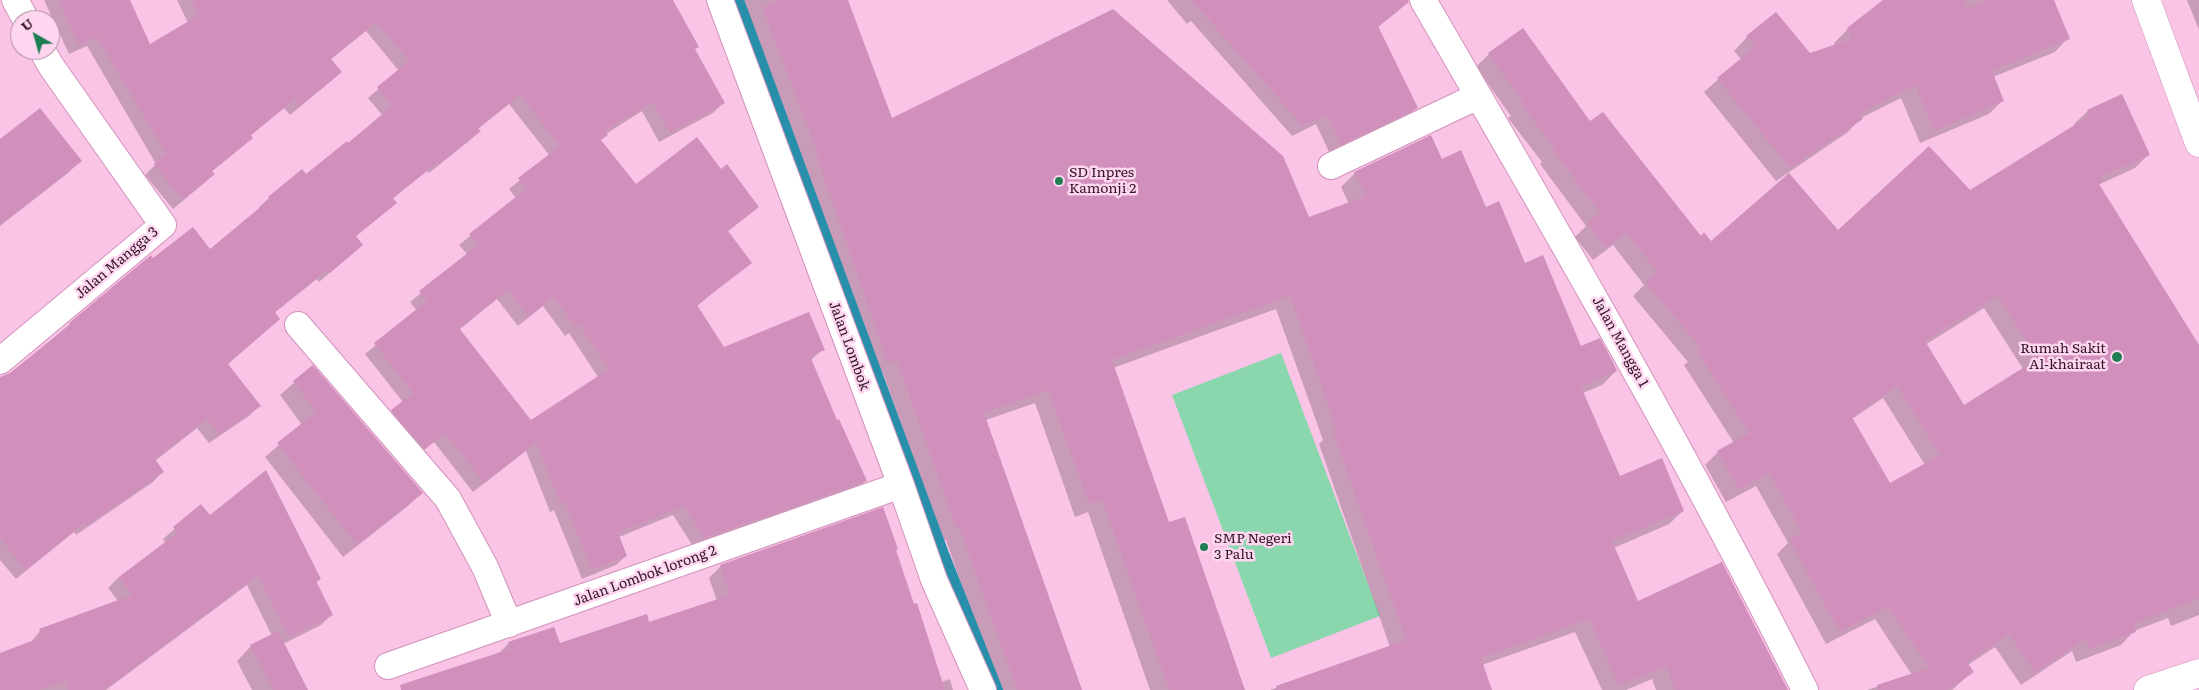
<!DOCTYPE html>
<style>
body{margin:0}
#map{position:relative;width:2199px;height:690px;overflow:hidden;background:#fac4e7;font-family:Literata,serif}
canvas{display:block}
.north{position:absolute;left:10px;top:10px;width:50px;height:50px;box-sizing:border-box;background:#ffd6f0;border:1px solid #ad8aa0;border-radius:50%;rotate:322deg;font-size:14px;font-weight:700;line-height:20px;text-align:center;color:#311829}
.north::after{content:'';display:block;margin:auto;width:18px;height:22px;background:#207e54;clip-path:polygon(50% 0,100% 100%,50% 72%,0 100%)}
</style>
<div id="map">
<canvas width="2199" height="690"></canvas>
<div class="north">U</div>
</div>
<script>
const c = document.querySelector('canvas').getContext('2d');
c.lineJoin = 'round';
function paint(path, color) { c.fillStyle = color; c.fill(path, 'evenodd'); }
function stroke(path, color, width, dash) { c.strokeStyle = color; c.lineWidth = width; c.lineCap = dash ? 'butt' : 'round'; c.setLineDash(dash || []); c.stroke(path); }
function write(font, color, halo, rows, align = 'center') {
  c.font = font + ' Literata,serif'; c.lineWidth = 5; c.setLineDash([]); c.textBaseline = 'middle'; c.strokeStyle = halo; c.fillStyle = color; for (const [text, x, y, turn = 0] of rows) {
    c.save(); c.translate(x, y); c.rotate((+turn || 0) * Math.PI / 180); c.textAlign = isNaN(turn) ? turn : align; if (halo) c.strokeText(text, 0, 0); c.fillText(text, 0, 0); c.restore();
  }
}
paint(new Path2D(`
 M1281,353l99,263 -109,42 -99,-263z`), '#8ad6ad');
paint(new Path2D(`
 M44,0h85l21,45 38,-22 -11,-23h495l26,46 -4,4 29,53 -10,10 -54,29 -17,-31 -36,23 -6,6 35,45 86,-14 37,36 -31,25 23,30 -54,45 28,42h99l-12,11 25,61 29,60 -9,10 -162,57 -21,-33 -54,22 7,19 -10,9 -34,14 -28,-69 -4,2 -24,-61 -53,41 -39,-50 -20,16 -32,-37 21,-19 -38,-48 52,-43 -7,-9 58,-47 -9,-10 57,-47 -7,-9 41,-33 -41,-52 -31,25 1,2 -10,10 -40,32 -2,-2 -35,28 -7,13 -30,25 7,8 -43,37 -2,-3 -43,34 -47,52 32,41 -10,10 -40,27 -12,-15 -42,33 7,11 -9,10 -77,53 -2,-3 -58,47 -16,-19v-181l10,-5 60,-50 83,-64 57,-9 50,-42 -1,-2 10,-9 36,-22 43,-31 35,-29 -15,-18 31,-27 -33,-40 -36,29 10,12 -10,10 -40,33 -6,-7 -34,28 1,1 -9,10 -31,25 2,2 -10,10 -30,25 -28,-34 11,-11 -69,-118 -18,8zM497,299l21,27 25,-20 22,30 4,-3 29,44 -67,45 -72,-92z
 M741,0h106l45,119 416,99 41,-14 -8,-17 14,-14 87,-13 44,48 95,140 35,23 -14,14 -19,8 36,85 64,33 -14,13 -55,24 23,55 150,87h-131l-4,-11 -26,11h-24l-27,-58 -93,33 8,25h-220l120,-43 -71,-203 4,-4 -47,-131 -163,59 55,156 76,166h-94l-62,-178 -13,5 -40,-114 -49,17 95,270h-83l-52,-150 -3,1 -60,-168 -9,4 -71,-207 2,-1z
 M1167,0h239l1,2 -10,10 -19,15 38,81 -10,10 -76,36 -14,-30 -24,12 -101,-115 -4,3z
 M1885,0h167l16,38 -13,14 -62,25 9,24 -13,13 -69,29 -19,-45 -40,20 -13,14 -72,49 -72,-89 37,-33 -7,-8 13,-14 63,17 25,-9 -1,-2 14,-14z
 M2187,0h12v30z
 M1489,54l101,69 110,114 11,6 127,-12 132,-39 105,-66 -1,-2 14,-13 60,44 -13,13 -37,17 101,163v267l-28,11 -3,-8 -34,13 -13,14 -45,17 -4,-11 -51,34 -26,-38 -27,18 4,7 -20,18h-85l45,-15 -37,-56 -49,25 -49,-90 11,-11 -32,-57 -30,16 -21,-37 13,-13 16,-9 -50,-78 4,-3 -55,-66 11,-11 -31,-40 -20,15 -18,-23 11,-11 -46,-62 2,-2 -34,-44 3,-2 -35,-49zM1984,308l39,61 -60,37 -38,-61zM1883,398l42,67 -36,20 -37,-66z
 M0,140l80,21 -12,12 -68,53z
 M312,367l109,126 -13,13 -65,51 -78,-100 37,-32 -22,-30z
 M201,506l9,11 110,62 -4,4 16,31 -11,11 -38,19 24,46h-55l-15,-29 14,-15 21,-10 -25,-51 -141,105h-106v-36l30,-11 10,-12 78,-30 -10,-13 11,-11 47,-34 -3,-4z
 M895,551l46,131 9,-3 3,11h-523l68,-36 10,-10 46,-16 5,17 89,-21 69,-23 -8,-23 12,-12z`), '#0003');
stroke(new Path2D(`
 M739,0l204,551 55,139`), '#288faa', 10);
paint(new Path2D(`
 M58,0h72l20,44 49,-29 -8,-15h482l26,47 -4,2 30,54 -55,30 -18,-31 -47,29 3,4 -7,5 35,44 61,-47 24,32 6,-5 32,43 -31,24 24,32 -55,42 27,42 85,-35 16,38 -15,6 27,64 2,-1 28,62 -163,57 -20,-32 -66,27 9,23 -35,14 -28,-69 -4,2 -24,-61 -52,41 -39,-50 -20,16 -34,-39 22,-17 -39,-50 53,-42 -8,-10 59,-46 -9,-11 57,-45 -8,-11 42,-32 -40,-51 -42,33 3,3 -42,33 -1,-2 -45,36 4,5 -41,33 7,9 -33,28 -3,-3 -52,42 5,7 -52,45 33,42 -41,28 -13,-15 -52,40 9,13 -78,54 -2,-3 -58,47 -26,-32v-161l10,-4 60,-48 -1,-2 82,-68 2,3 40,-31 17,22 60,-50 -2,-2 34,-28 4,5 41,-33 1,2 44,-37 -15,-19 32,-26 -33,-39 -45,37 11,13 -42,34 -5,-7 -44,36 2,3 -41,33 3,3 -32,26 -29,-36 12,-10 -69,-117 -18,8zM508,290l20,27 25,-20 23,30 3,-3 30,45 -78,51 -72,-92z
 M781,0h67l44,118 221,-109 170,147 26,61 57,-21 -12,-24 77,-37 11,24 19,-9 25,57 13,-6 26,62 18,-8 38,91 19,-8 13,24 4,9 -36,16 39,89 42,-18 22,53 -72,30 26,60 84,-39 66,128h-113l-9,-24 -47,20 -30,-67 -108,39 11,32h-215l-1,-4 130,-46 -74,-211 4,-1 -46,-132 -178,64 57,162 16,-5 60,173h-76l-67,-190 -13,4 -41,-114 -64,23 98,277h-65l-58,-163 -3,1 -59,-168 -9,4 -72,-209 2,-1 -56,-147z
 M1191,0h217l1,2 -31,24 40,82 -77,37 -14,-30 -24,11z
 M1883,0h81l3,8 21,-8h66l16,39 -78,32 12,30 -70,30 -19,-46 -55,29 3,5 -73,49 -73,-90 38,-31 -9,-11 30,-24 34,41 41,-14 -4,-11z
 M1523,28l67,93 13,-9 98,124 3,-4 7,9 78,-68 49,57 91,-84 41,44 119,-74 -2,-6 35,-16 28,61 -49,22 2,4 -4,3 100,161v253l-66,26 3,8 -47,17 -4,-10 -50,34 -26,-39 -42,28 7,10 -26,18h-70l-1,-5 52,-17 -41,-61 -48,25 -51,-92 13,-8 -33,-59 -30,17 -22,-39 32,-18 -52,-82 4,-3 -56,-66 12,-10 -30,-39 -21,15 -19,-25 13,-10 -47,-63 1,-2 -33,-44 2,-2 -35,-49zM1998,296l39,63 -73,46 -39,-64zM1897,386l43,69 -50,28 -38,-66z
 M40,108l42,53 -82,64v-86z
 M313,365l110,128 -66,52 -80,-102 39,-31 -23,-31z
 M266,470l55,109 -5,2 17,34 -44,22 -31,-62 -154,115h-35l-3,-10 -26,10h-40v-37l42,-16 -3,-8 93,-34 -13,-18 58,-44 -4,-6 28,-23 9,11z
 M883,507l15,42 -2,1 18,54 3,-1 28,87h-544l-1,-5 110,-36 -2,-7 46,-15 6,16 87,-29 2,8 81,-27 -10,-30z
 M278,631l30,59h-35l-23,-45z`), '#d090bb');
const minor = new Path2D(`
 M15,0l11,20
 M720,0l181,485 33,95 49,110
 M1423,0c132,228 264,455 382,690
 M1331,166l147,-70
 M298,325l150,174 37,68 24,57
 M0,361l163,-136 -112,-159 -9,-16
 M388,666l513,-181`);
const tertiary = new Path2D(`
 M2148,690l51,-17`);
const secondary = new Path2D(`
 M2146,0l53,143`);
stroke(minor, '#d292bd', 28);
stroke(tertiary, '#d292bd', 29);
stroke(secondary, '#d292bd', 29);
stroke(minor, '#fff', 26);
stroke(tertiary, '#fff', 28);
stroke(secondary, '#fff', 28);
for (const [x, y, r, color] of [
 [1059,181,5,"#207e54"],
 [2117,357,6,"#207e54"],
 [1204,547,5,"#207e54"]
]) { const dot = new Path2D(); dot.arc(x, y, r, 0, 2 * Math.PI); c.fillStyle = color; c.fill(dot); stroke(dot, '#ffd6f0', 2); }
write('14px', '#311829', '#ffd6f0', [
 ["SD Inpres",1069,173],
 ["Kamonji 2",1069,189],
 ["Rumah Sakit",2106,349,"right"],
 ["Al-khairaat",2106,365,"right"],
 ["SMP Negeri",1214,539],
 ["3 Palu",1214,555]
], 'left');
write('14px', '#311829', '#ffd6f0', [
 ["Jalan Mangga 3",117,263,-40],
 ["Jalan Mangga 1",1620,342,61],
 ["Jalan Lombok",849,346,70],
 ["Jalan Lombok lorong 2",645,576,-20]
]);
</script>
